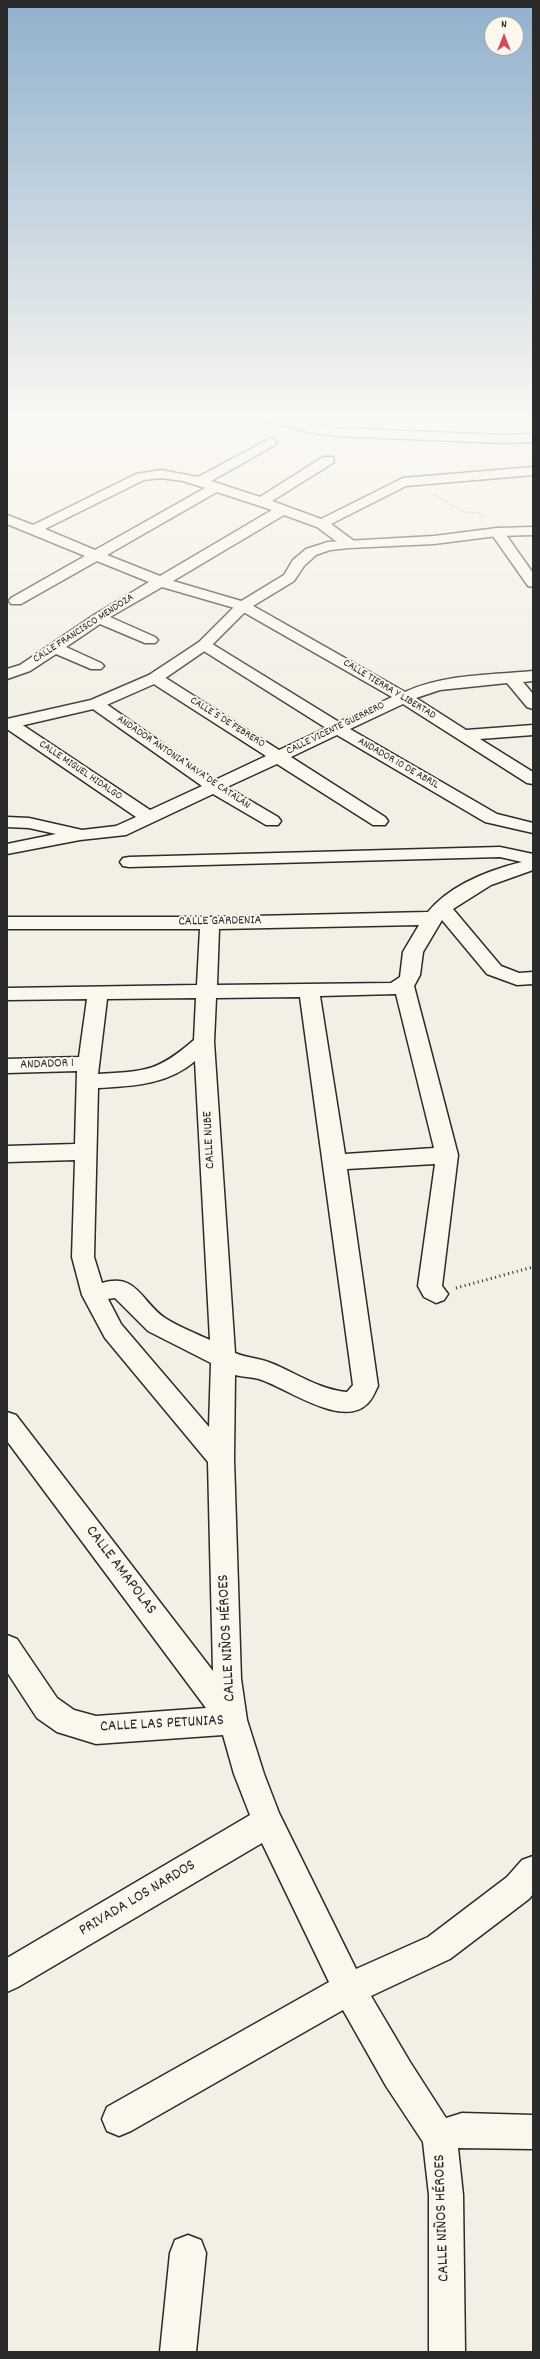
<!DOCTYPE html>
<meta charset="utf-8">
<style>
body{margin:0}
#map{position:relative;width:540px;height:2359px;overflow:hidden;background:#f3efe4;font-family:Dekko,sans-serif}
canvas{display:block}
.frame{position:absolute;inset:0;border:8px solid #2b2b2b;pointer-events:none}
.north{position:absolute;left:484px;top:16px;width:40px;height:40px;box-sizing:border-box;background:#fbf7ec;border:1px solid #a8a59f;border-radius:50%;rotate:0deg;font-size:11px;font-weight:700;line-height:16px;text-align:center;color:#2b2b2b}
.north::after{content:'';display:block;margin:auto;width:14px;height:18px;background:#d1495b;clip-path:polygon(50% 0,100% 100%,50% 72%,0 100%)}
</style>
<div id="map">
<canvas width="540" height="2359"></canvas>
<div class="frame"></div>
<div class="north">N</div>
</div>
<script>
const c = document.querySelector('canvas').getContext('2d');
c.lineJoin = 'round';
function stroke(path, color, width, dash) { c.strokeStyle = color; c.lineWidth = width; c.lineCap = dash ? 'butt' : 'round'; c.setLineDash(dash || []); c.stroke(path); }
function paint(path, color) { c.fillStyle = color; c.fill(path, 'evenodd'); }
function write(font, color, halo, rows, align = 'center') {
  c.font = font + ' Dekko,sans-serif'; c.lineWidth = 4; c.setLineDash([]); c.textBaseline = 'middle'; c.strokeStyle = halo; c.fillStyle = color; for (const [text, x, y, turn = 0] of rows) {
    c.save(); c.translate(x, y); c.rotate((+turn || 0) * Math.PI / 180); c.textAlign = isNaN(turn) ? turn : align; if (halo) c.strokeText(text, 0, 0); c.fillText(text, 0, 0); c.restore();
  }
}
const minor = new Path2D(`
 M252,415h21l63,13 168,7 29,-1v8l-29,1 -168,-7 -27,-4 -55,-14z
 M271,438l6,4 -2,3 -64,36 49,16 63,-40h10l1,3 -1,3 -61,38 49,18 82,-41 130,-11v8l-127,11 -75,38 23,17 2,3 -2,3h-10l-27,-20 -33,-12 -111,66 75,22 157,89c38,-18 86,-17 128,-21v10l-10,1 10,12v15l-6,-2 -20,-24 -67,7 -24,8 50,32 67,-5v10l-53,4 53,33v12l-6,-1 -124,-79 -53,25 147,85 36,9v10l-48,-11 -148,-87 -46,22 94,60 3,4 -3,4h-12l-96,-61 -50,23 51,30 3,4 -3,4h-12l-53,-31 -87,41 -46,5 -73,14v-10l49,-10 -27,-6 -22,-1v-10l22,1 53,12 34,-4 20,-9 -129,-88v-10l8,1 135,90 52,-24 -112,-79 -2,-3 2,-3h12l113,79 51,-24 -117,-75 -2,-3 2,-3h12l118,75 47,-22 -127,-80 -3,-3 3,-3h10l130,80 53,-25 -154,-88 -76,-22 -52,30 45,20 3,3 -3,3h-10l-45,-19 -34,23 35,16 3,3 -3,3h-10l-35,-15 -26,17 -23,8v-10l13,-4 74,-50 55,-33 -52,-21 -76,43h-10l-2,-3 2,-3 74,-42 -78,-32v-9l26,10 103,-51 25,-4 37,7zM161,478l22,3 22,7 -110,62 -50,-21 99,-49zM217,492l55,18 -112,66 -53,-21z
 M497,528l5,1 31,44v14l-5,-1 -38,-54z
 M500,847l33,7v16l-42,15 -38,24 48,57 18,7 14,-1v12l-16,1 -30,-11 -45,-54 -19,32 -3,23 -6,11 44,169 -16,131 6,8 -4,6 -8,3 -12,-6 -6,-11 17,-122 -88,5 31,217c-3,6 -6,14 -11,18 -25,25 -82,-17 -108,-25 -8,-2 -16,-2 -24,-4l-1,84 7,220 6,41 17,54 15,39 77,156 72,-32 79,-60 15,-17 11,-4v38l-4,5 -79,60 -79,37 39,66 36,56 16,-5 71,2v34l-75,-1 5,47 2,157h-36v-157l-6,-53 -37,-56 -43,-76 -212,121 -12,5 -12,-5 -5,-12 5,-12 222,-125 -67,-139 -244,144 -11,5v-34l243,-143 -16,-41 -11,-39 -127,9 -39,-12 -20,-14 -30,-46v-37l10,4 40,59 17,12 22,6 110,-8 -199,-267v-29l9,3 197,256 -5,-209 -103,-124 -23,-43 -10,-38 3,-97 -68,2v-16l68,-2 2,-73 -70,2v-14l72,-2 8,-58 -80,1v-12l190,-3 3,-56h-193v-12h203l218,-5c22,-27 61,-42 94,-50l-22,-5 -371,10 -6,-1 -3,-4 3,-4 6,-1zM419,925l-16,27 -3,25 -9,6 -174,2 2,-56zM396,994l38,154 -89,6 -25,-158zM300,997l53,388 -6,7c-27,-2 -51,-19 -76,-29 -12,-5 -24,-5 -36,-10l-21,-311 2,-44zM196,998l-2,42c-37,32 -48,31 -96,34l9,-75zM195,1061l15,279c-15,-7 -31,-13 -45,-22 -23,-15 -28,-46 -63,-35l-8,-26 4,-169c35,-2 69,-3 97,-27zM115,1298l33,33 63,32 -2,64 -88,-103 -13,-25z
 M188,2235l13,5 5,13 -10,99h-36l10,-99 5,-13z`);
const tertiary = new Path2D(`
 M533,527v8l-36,1 -63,8 -85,4 -19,2 -14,5 -12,11 -10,15 -46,28 -39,39 -48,33 -59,26 -95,22v-10l84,-19 58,-25 50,-33 39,-39 46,-28 9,-15 13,-11 22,-7 106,-6 63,-8z`);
stroke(minor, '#2b2b2b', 3);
stroke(tertiary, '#2b2b2b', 3);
stroke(new Path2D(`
 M434,495l31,17 14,1 5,5`), '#2b2b2b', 1.5, [0.5, 2]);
stroke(new Path2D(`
 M456,1288l77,-21`), '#2b2b2b', 3, [1, 3.5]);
paint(minor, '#fbf7ec');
paint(tertiary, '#fbf7ec');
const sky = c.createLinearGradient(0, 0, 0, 745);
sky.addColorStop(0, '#90b0cc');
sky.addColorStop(0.56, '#faf8f3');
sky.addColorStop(1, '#faf8f300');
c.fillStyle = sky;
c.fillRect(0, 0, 540, 745);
write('11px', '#2b2b2b', '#fbf7ec', [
 ["CALLE FRANCISCO MENDOZA",84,629,-33],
 ["CALLE TIERRA Y LIBERTAD",389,690,31],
 ["CALLE 5 DE FEBRERO",227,723,32],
 ["CALLE VICENTE GUERRERO",336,729,-26],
 ["ANDADOR ANTONIA NAVA DE CATALÁN",183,763,34],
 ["ANDADOR 10 DE ABRIL",398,764,30],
 ["CALLE MIGUEL HIDALGO",80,771,34]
]);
write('13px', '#2b2b2b', '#fbf7ec', [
 ["CALLE GARDENIA",220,922,-1],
 ["ANDADOR 1",47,1065,-2],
 ["CALLE NUBE",210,1140,-93]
]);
write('16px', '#2b2b2b', '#fbf7ec', [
 ["CALLE AMAPOLAS",120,1571,53],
 ["CALLE NIÑOS HÉROES",228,1638,-93],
 ["CALLE LAS PETUNIAS",162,1725,-3],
 ["PRIVADA LOS NARDOS",138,1899,-31],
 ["CALLE NIÑOS HÉROES",443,2218,-92]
]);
</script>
